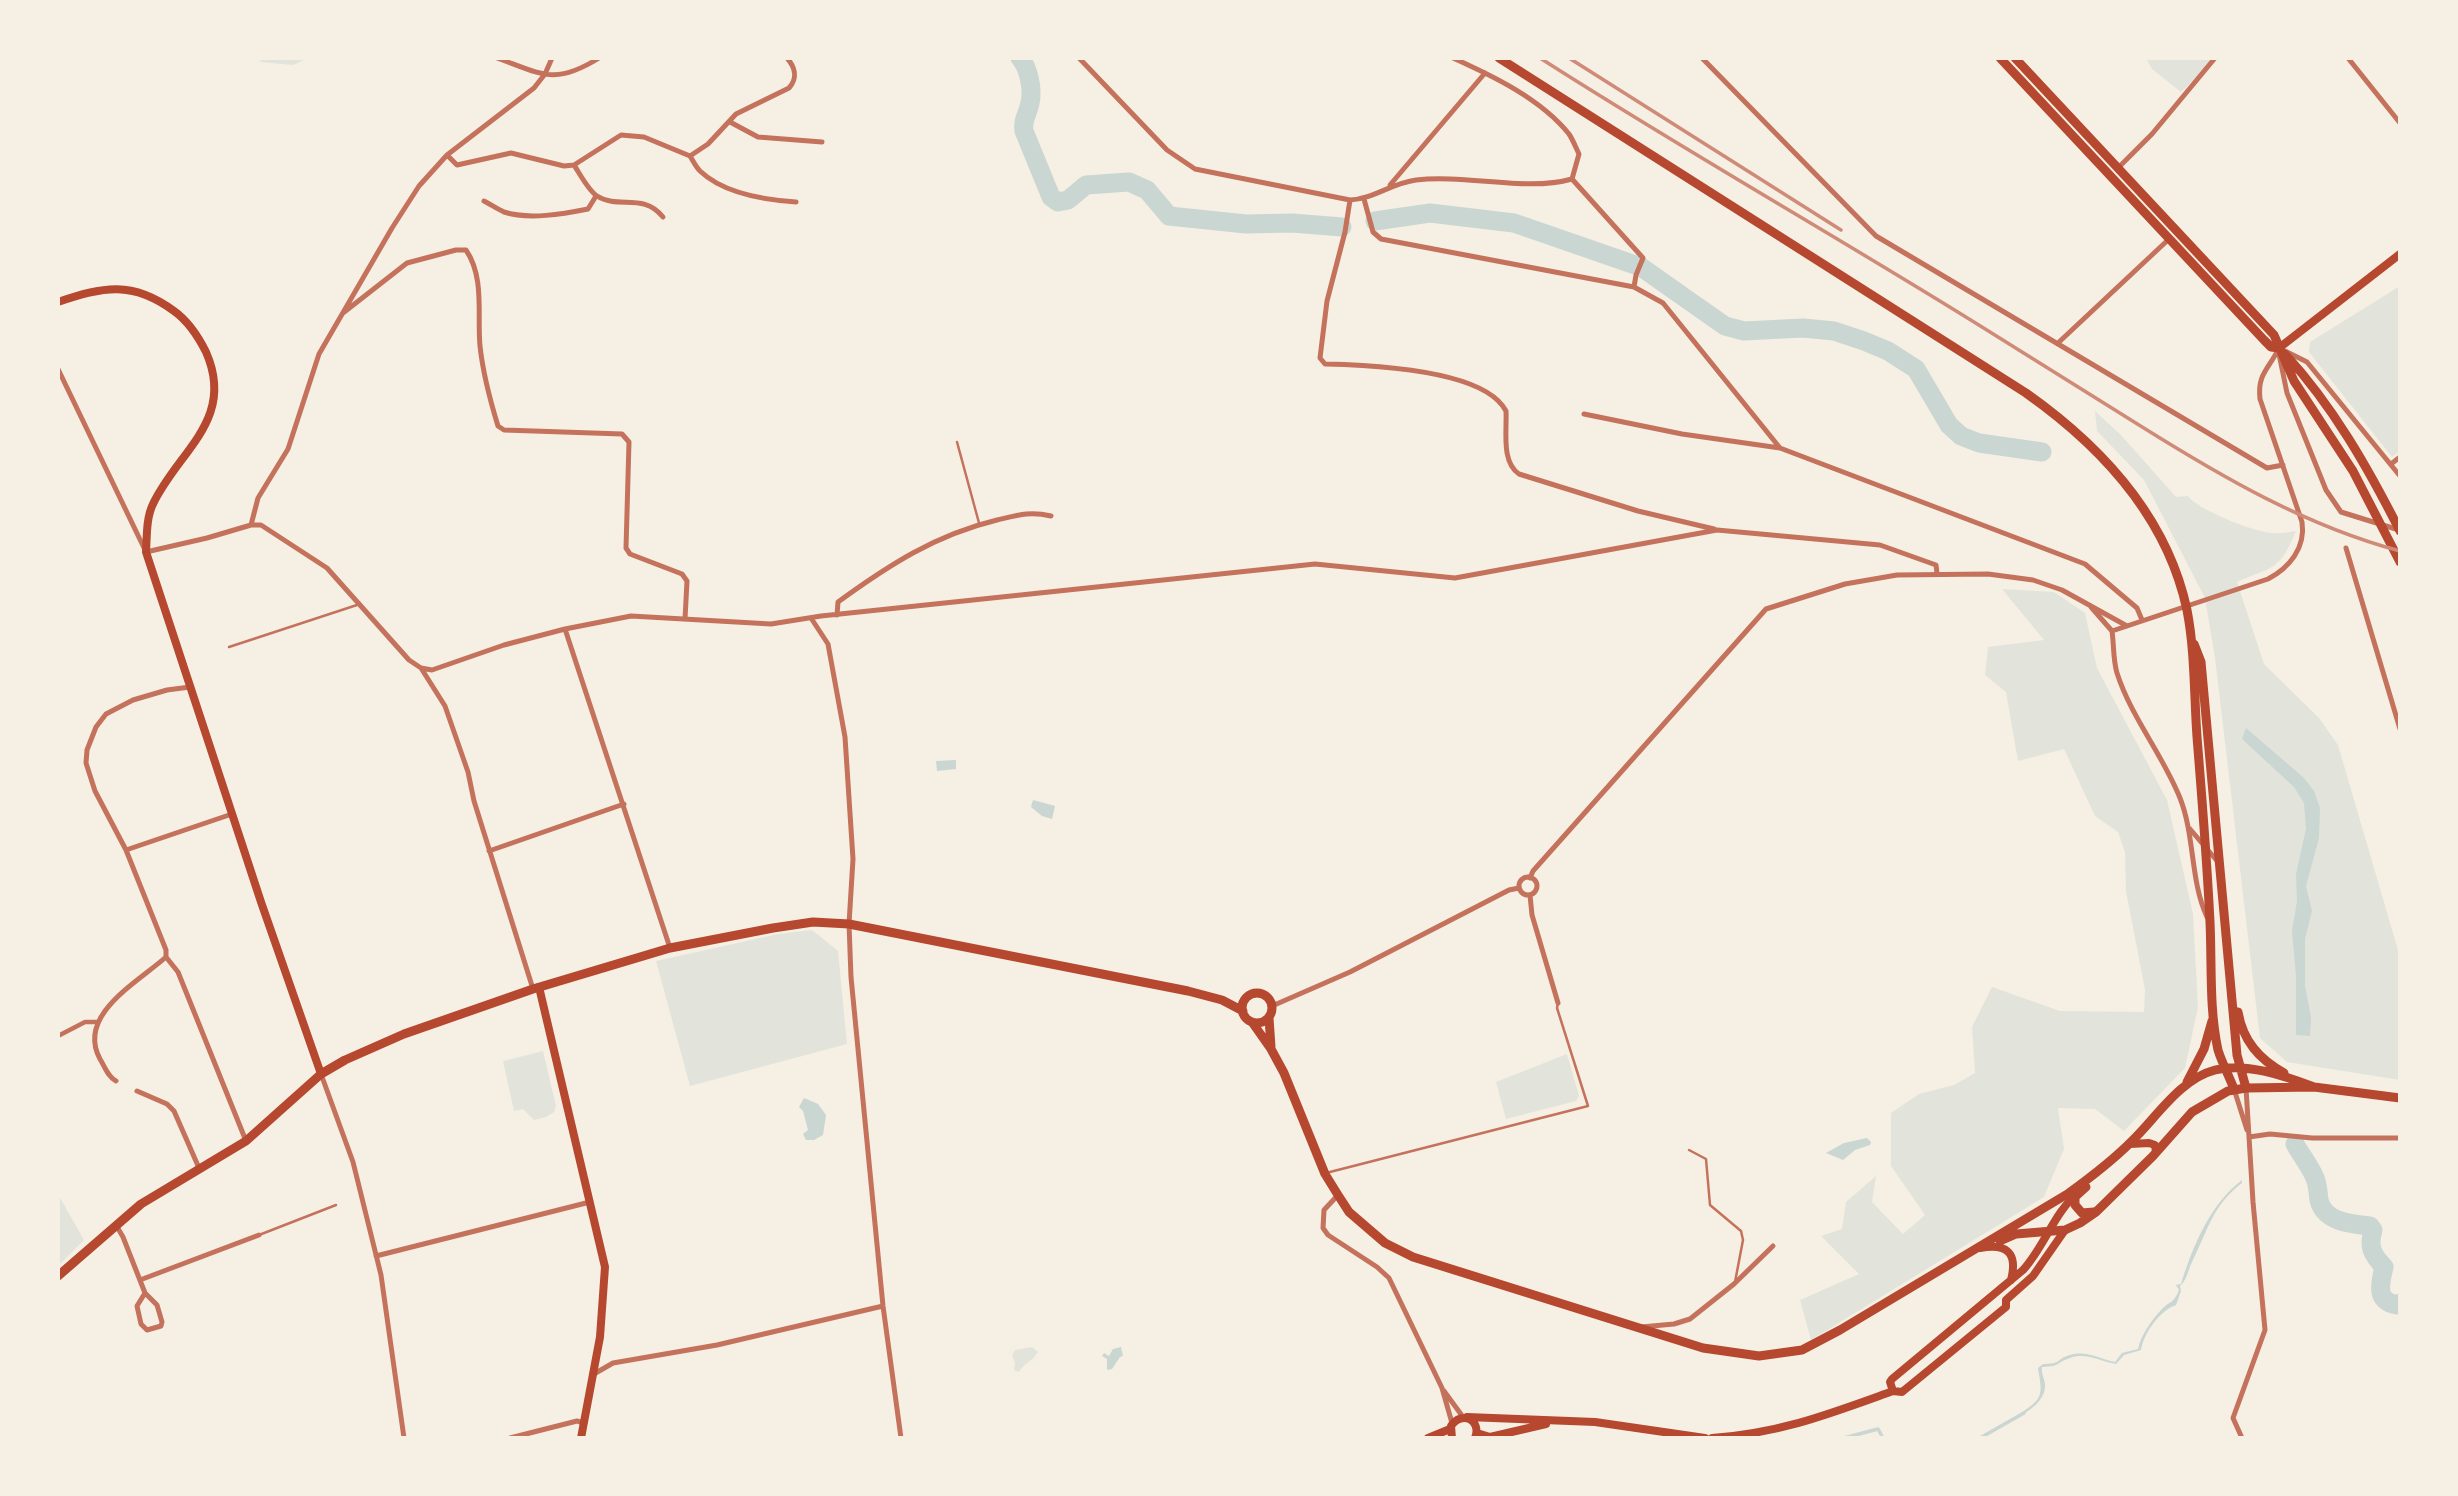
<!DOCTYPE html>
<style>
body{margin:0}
#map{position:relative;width:2458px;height:1496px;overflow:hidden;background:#f6efe4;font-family:Rubik,sans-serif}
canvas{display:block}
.frame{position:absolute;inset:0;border:60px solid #f6efe4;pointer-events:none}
</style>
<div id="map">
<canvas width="2458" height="1496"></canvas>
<div class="frame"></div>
</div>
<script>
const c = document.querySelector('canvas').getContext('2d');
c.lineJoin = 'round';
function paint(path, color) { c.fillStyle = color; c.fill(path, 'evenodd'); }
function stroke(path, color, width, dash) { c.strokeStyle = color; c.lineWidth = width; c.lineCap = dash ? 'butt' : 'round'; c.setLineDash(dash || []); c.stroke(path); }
paint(new Path2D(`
 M259,58h50l-16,7 -32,-3z
 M2146,58h70l-35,34 -29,-23z
 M2400,286v165l-8,6 -83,-105 1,-10z
 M2095,411l26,24 55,62 12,-1c10,14 68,37 86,37 7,1 15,-1 22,-2 -17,41 -23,35 -59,51l27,82 55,54 19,27 60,205h2v130l-113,-18 -27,-24 -45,-380 -10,-60 -61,-118 -47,-49z
 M2002,589l52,3 31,21 12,55 70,132 26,114 5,93 -13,61 -61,63 -29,-22 -37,-1 6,41 -20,48 -233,143 -11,-40 59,-26 -38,-38 21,-7 4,-27 30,-26 -4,26 31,32 22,-19 -34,-49v-53l28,-19 35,-9 21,-12 -3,-46 20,-40 68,24 84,1 1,-22 -19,-99 -1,-39 -7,-20 -23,-16 -31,-67 -46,12 -12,-69 -21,-17 3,-28 56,-7z
 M812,930l26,21 9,93 -157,42 -34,-125 122,-27z
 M543,1051l13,55 -2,6 -8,5 -12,3 -11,-11 -9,2 -11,-50z
 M1567,1054l12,42 -3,5 -70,18 -10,-37z
 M58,1194l26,46 -26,26z
 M1032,1347l6,5c-5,9 -14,11 -19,20l-5,-2 1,-7 -3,-8 3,-5z`), '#e2e4dc');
paint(new Path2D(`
 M2246,728l58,50 10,13 6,17 -1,30 -13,48 6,25 -7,28v47l6,31 -1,19 -14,-1v-59l-4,-45 5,-30 -1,-27 10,-45 -2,-26 -10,-16 -52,-48z
 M956,760v9l-19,2 -1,-10z
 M1033,800l22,6 -3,13 -10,-3 -11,-9z
 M804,1098l14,6 8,11 -3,20 -9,5h-8l-3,-6 5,-4 -5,-19 -4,-4z
 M1867,1138l4,4 -1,3 -15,5 -12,10 -17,-7 18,-10z
 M2242,1180v3c-30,23 -34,47 -50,79 -4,8 -5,18 -12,24l1,5 -5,14c-16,5 -33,29 -35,45l-17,5 -8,9c-15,-2 -30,-12 -46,-6 -15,5 -8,8 -28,9 -1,6 2,10 3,17 1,15 -13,25 -25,32l-1,-2c26,-16 23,-20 19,-46l5,-4c19,0 13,-5 27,-9 16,-5 30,4 45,7l7,-9 16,-4c3,-14 13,-28 23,-39 9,-10 12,-5 18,-20l-3,-5 5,-1c12,-38 29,-80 61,-104z
 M1121,1347l2,9 -3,1 -8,12 -5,1v-11l-5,-3 2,-3 5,3 4,-7z`), '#c9d6d2');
stroke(new Path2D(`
 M1844,1438l34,-9 5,9
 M1980,1438l44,-25`), '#c9d6d2', 3.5);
stroke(new Path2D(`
 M1020,58c9,10 13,32 10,45 -2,11 -8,17 -6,28l27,66 7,5 10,-2 18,-15 43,-3 18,8 22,26 77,8 46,-1 50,4
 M1375,221l55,-8 84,10 127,44 84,59 19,5 59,-3 31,3 30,10 24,10 28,18 33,56 12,11 18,7 63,9
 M2295,1144c6,11 15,22 20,34 3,7 3,15 4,22 5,22 32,24 51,26l3,4c-5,17 -1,24 11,37 -4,17 -9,34 13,38l3,-2`), '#c9d6d2', 19);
stroke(new Path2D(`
 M957,442l22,81
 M229,647l131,-43
 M1689,1150l17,9 4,46 31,26 2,9 -8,42
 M1326,1173l262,-67 -31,-98 1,-5
 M259,1235l77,-30`), '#c5725c', 2.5);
stroke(new Path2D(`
 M58,1036l27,-14h12`), '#c5725c', 4.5);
stroke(new Path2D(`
 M497,58c45,16 57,28 102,0
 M1079,58l88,92 28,19 155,31c23,-1 42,-17 66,-20 50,-6 110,12 156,-1l7,-25c-3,-6 -6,-14 -10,-20 -28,-35 -76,-58 -116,-76
 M1702,58l174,178 391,232 16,-3
 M2348,58l52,65
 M730,122l28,15 64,5
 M447,155l10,10 54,-12 53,13 10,-1 47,-30 23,2 46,19 18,-12 28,-30 53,-26c9,-10 6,-21 -2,-30
 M690,156c3,5 6,11 10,15 23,22 66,29 96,31
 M574,165c6,9 14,25 23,31 22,14 46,-4 66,21
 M2118,168l34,-34 63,-76
 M1572,179l71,79 -7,17 -2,12
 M1390,185l95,-112
 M1364,199l9,33 8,7 253,48 29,16 117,145 305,116 52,44 5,12
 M1350,200l-5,32 -18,69 -7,57 5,6c43,1 159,5 181,47 1,20 -5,51 13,63l119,37 76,18
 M484,201c6,3 13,8 20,11 25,8 59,2 84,-3l8,-13
 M343,313l64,-50 49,-13h10c19,28 11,65 14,96 3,28 10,54 18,80l6,4 118,4 7,8 -3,106 4,6 52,20 5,7 -2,38
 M2058,343l111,-104
 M2285,351l22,11 93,114
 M2279,354l8,39 39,97 15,22 58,18
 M58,369l88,183 61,-14 44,-13h10l66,43 82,92 12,8 11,2 72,-25 61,-16 66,-13 140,8 50,-8 494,-52 140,14 262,-48 163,15 56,20 1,8
 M1584,414l98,20 98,14
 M2391,464l9,-7
 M251,525l7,-27 30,-49 31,-95 73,-126 27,-42 28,-31 87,-67 11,-14 7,-16
 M2346,548l54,181
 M2091,607l21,24
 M837,615l1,-13c51,-37 97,-67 159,-82 21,-5 33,-9 54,-4
 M811,618l17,26 17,93 8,122 -4,65 2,53 32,329 18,132
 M565,629l105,319
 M2112,631l156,-52c21,-11 38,-31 34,-57l-42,-123c-3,-25 9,-30 19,-51
 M2112,631c2,14 1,29 5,42 14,44 46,82 63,125 15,38 10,82 27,119
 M421,668l24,38 23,66 6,29 59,188
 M190,687l-23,3 -34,10 -27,14 -10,13 -9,23 -1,13 9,28 31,59 40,100v7l12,15 68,169
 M2190,829l28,33
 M126,850l106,-36
 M489,851l135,-47
 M1519 886a9 9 0 1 1 18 0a9 9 0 1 1-18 0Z
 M1530,878l3,-7 233,-262 79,-25 52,-9 91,-1 45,6 29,10 65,36
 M1530,895l2,20 26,88
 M1272,1006l78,-34 159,-82 10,-2
 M321,1074l32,88 28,113 23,163
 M116,1081c-8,-4 -11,-14 -16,-22 -24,-44 38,-77 66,-102
 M2234,1089l13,41
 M137,1091l30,13 7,7 25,57
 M2249,1137l21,-3 42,4h88
 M1338,1195l-14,15 -1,18 5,7 49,32 12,11 53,110 10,35
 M116,1225l7,12 22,56 12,12 5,17 -1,4 -14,4 -6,-6 -4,-18 8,-13
 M376,1256l214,-54
 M140,1280l119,-45
 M1641,1327l33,-3 16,-5 44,-35 39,-38
 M594,1374l19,-11 104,-18 166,-39
 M1444,1391l19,26
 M510,1438l67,-17 7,2
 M2242,1438l-9,-20 32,-88 -12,-128 -7,-114`), '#c5725c', 5);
stroke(new Path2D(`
 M58,302c45,-15 74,-22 116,9 14,10 24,25 32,41 30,68 -28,99 -53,152 -7,14 -6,33 -7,48l115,350 60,172
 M2279,348l121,-94
 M539,987l66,280 -5,70 -19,101
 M2130,1144l19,-1 6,2 1,7
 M1980,1248c27,-5 38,5 31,32
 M1893,1391l-3,-9 2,-3 131,-109c22,-24 31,-58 56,-78
 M1467,1417l128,5 110,16
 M1477,1433l13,4 56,-13
 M1428,1438l22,-9
 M1452,1438l-1,-12c11,-16 31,-6 24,12
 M1712,1438c69,-5 117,-24 181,-47l9,1 104,-85v-7l27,-24 32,-46`), '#b5482f', 8);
stroke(new Path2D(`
 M1499,58l527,335c75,53 141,123 161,217 8,41 7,85 10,127 5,62 10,123 13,185 2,43 -1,86 8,128 4,13 11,26 16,39
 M2000,58l264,282 7,7 8,1
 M2015,58l259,277 20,46 59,90 47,91
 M2285,354c48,52 83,114 115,177
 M2194,644l7,18 36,393 9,33
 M1242 1008a15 15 0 1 1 30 0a15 15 0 1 1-30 0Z
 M2238,1012c5,29 21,47 46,61
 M1269,1018l2,29
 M1252,1022l19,27 13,24 41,101 13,21 11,17 36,31 28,14 290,91 56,8 43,-6 38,-20 229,-137c22,-16 43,-32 62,-51 25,-24 49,-63 84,-72 31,-8 70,6 99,17
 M2187,1082l17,-33 8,-28
 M2086,1187l-11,10v8l7,8 12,-1
 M2000,1241l16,-7 49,-4 15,-7 16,-11 57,-56 39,-44 36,-21 18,-3 68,-1 86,11
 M58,1276l83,-72 105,-63 75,-67 24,-14 59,-26 129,-45 137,-41 103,-20 40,-6 36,2 339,67 34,9 21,11`), '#b5482f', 9);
stroke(new Path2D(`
 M1540,58c145,93 296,178 442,269 53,33 105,66 157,98 83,52 167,101 261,126
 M1569,58l272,172`), '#cf8b77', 3.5);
</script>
